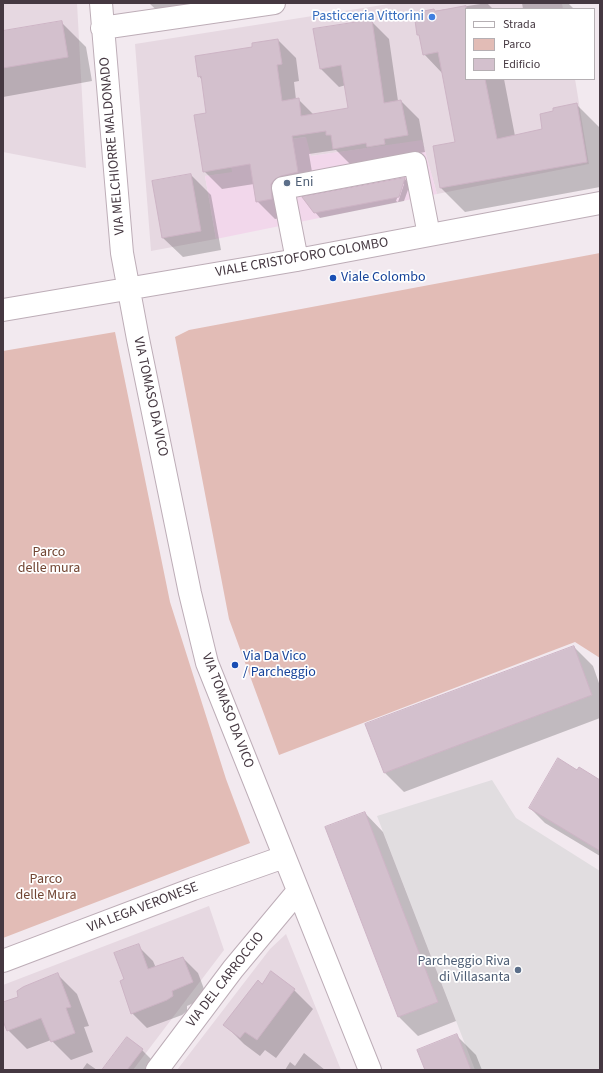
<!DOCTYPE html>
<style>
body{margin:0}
#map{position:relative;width:603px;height:1073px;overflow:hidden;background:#f2e9ef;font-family:"Source Sans 3",sans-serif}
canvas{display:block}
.frame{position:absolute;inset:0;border:4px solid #453841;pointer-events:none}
.legend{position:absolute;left:465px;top:8px;width:130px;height:72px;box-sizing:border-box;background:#fff;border:1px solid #b5afb3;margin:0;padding:5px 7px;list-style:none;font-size:12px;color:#453841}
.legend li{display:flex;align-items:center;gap:8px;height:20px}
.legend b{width:20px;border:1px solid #b5afb3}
</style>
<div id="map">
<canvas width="603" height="1073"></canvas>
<div class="frame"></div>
<ul class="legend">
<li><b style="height:5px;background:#fff"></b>Strada</li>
<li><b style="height:11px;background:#e2bcb6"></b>Parco</li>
<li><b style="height:11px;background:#d3c0cd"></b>Edificio</li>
</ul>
</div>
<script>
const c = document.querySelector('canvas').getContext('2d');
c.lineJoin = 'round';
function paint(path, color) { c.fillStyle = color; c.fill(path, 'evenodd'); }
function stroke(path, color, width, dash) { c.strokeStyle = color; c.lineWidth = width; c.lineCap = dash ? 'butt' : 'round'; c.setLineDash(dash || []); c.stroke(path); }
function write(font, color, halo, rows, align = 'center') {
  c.font = font + ' "Source Sans 3",sans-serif'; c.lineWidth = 3.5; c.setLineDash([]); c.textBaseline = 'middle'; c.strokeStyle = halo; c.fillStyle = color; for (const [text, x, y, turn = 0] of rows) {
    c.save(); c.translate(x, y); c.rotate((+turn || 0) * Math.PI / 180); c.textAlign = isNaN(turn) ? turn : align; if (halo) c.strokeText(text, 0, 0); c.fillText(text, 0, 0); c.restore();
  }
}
paint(new Path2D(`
 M3,3h74l9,165 -83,-16z
 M395,3h167l1,6h-97v70h109l14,85 -152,30 -15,-53 -112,15 -5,-19 -77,11 5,25 -28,3 11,63 -65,12 -16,-207z
 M209,906l15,44 -91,120h-130v-85z
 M286,934l55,136h-164l93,-121z`), '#e6d8e1');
paint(new Path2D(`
 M306,137l5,19 111,-16 15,54 -221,45 -11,-63 27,-4 -4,-24z`), '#f2d7eb');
paint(new Path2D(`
 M600,253v405l-25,-16 -296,113 -50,-136 -54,-282 14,-7z
 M115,332l55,270 56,177 24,64 -247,95v-587z`), '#e2bcb6');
paint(new Path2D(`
 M492,780l24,38 84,53v199h-125l-98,-254z`), '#e1dde0');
paint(new Path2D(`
 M149,3h110l-93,16z
 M487,3l6,6h-27v70h38l11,57 28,-6 11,-19 22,-7 24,24v59l-135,25 -24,-24 15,-45 -13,-69 -19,-20 -4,-18 -2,-2 -3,-20z
 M522,3h46l6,6h-51z
 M371,21l18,18 9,62h3l18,18 6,33 -73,14 -16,-16 -27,4 6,36 -23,7 -2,19 -15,3 -18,-18 -3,-17 -32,5 -18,-18 4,-57 -6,-34 -3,-4 54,-28 25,-8 18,18 3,23 -5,1 2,18h3l15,15 36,-6 -4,-24 -7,2 -18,-18 -7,-39z
 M61,22l25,25 6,34 -89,16v-65z
 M191,175l20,20 10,55 -38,7 -20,-19z
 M405,179l5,5 -6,17 -84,17 -5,-6zM402,184h2l-6,18 -2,-1z
 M574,647l19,19 7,20v32l-196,74 -19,-19z
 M577,771l23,10v75l-55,-33 -15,-15z
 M365,813l18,19 73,189 -38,15 -19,-19 -73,-189z
 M138,946l15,15 3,7 27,-10 15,15 9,24 -20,9v5l-5,4 -35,13 -15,-15 -7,-33z
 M58,975l19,19 12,32 -5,1 9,25 -22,8 -20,-20 -24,9 -19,-19 -5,-12v-15l16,-6z
 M263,985l31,5 19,19 -37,49 -11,-8 -5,6 -16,-12 -19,-19z
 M457,1036l19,19 6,15h-56z
 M142,1050l10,10 -7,10h-42z
 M304,1053l21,17h-40l5,-8 5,4z
 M87,1063l10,7h-15z`), '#0003');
const building = new Path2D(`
 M466,6v73h19l12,60 45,-10 -2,-15 13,-3v-3l24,-5 10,59 -147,26 -7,-42 22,-4 -17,-90 -15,3 -4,-20h-2l-3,-22 20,-4 1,2z
 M372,20l12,83 17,-3 7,35 -24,4 1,5 -18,3 -1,-4 -33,6 -2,-14h-5v-4l-34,5 6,36 -17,4 -6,3 -4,5 1,15 -16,3 -6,-38 -47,8 -9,-57 12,-2 -5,-37 -3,1 -3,-21 57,-9v-4l26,-4 4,25 -5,1 5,36 17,-3 2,18 47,-8 -7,-43 -21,4 -7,-40z
 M62,21l6,36 -65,11v-37z
 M191,174l10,57 -39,7 -10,-57z
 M405,178l-6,19 -85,16 -12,-16z
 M574,646l18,49 -208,78 -19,-49z
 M558,758l19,12 2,-3 21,13v71l-71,-43z
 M365,812l73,190 -40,15 -73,-190z
 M139,944l9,25 35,-12 10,25 -21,9 1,5 -6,4 -36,14 -11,-33 4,-2 -10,-26z
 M271,971l24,18 -38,51 -12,-8 -5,6 -17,-13 35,-45 4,4z
 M58,973l13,34 -5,1 9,25 -24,9 -10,-24 -34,13 -4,-10v-19l15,-5 -1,-6 6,-4z
 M457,1034l14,36h-46l-8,-20z
 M127,1037l16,12 -16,21h-25z`);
paint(building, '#d3c0cd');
stroke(building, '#cdb4c5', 1);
const minor = new Path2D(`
 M101,3l21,250 16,86 52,254 17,70 163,407
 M102,28l172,-25
 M297,260l-14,-72 132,-25 14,72
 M3,310l294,-50 303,-57
 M3,961l190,-72 91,-32
 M157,1070l76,-101 65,-78`);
stroke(minor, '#bdadb7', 24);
stroke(minor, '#fff', 22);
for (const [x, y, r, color] of [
 [432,17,4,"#3f7fe0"],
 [287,183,4,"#5c6f8a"],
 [333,278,4,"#1a4fb4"],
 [235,665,4,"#1a4fb4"],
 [518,970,4,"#5c6f8a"]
]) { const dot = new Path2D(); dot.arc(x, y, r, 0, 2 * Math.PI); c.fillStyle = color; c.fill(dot); stroke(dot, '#fff', 1.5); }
write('14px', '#366cbe', '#fff', [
 ["Pasticceria Vittorini",424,17]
], 'right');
write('14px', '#453841', '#fff', [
 ["VIA MELCHIORRE MALDONADO",113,146,-95],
 ["VIALE CRISTOFORO COLOMBO",302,258,-10],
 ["VIA TOMASO DA VICO",150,397,78],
 ["VIA TOMASO DA VICO",227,711,69],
 ["VIA LEGA VERONESE",143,908,-21],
 ["VIA DEL CARROCCIO",226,980,-52]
]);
write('14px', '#4e5e75', '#fff', [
 ["Eni",295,183],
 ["Parcheggio Riva",510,962,"right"],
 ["di Villasanta",510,978,"right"]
], 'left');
write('14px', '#164399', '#fff', [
 ["Viale Colombo",341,278],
 ["Via Da Vico",243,657],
 ["/ Parcheggio",243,673]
], 'left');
write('14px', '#714532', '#fff', [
 ["Parco",49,553],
 ["delle mura",49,569],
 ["Parco",46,880],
 ["delle Mura",46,896]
]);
</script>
